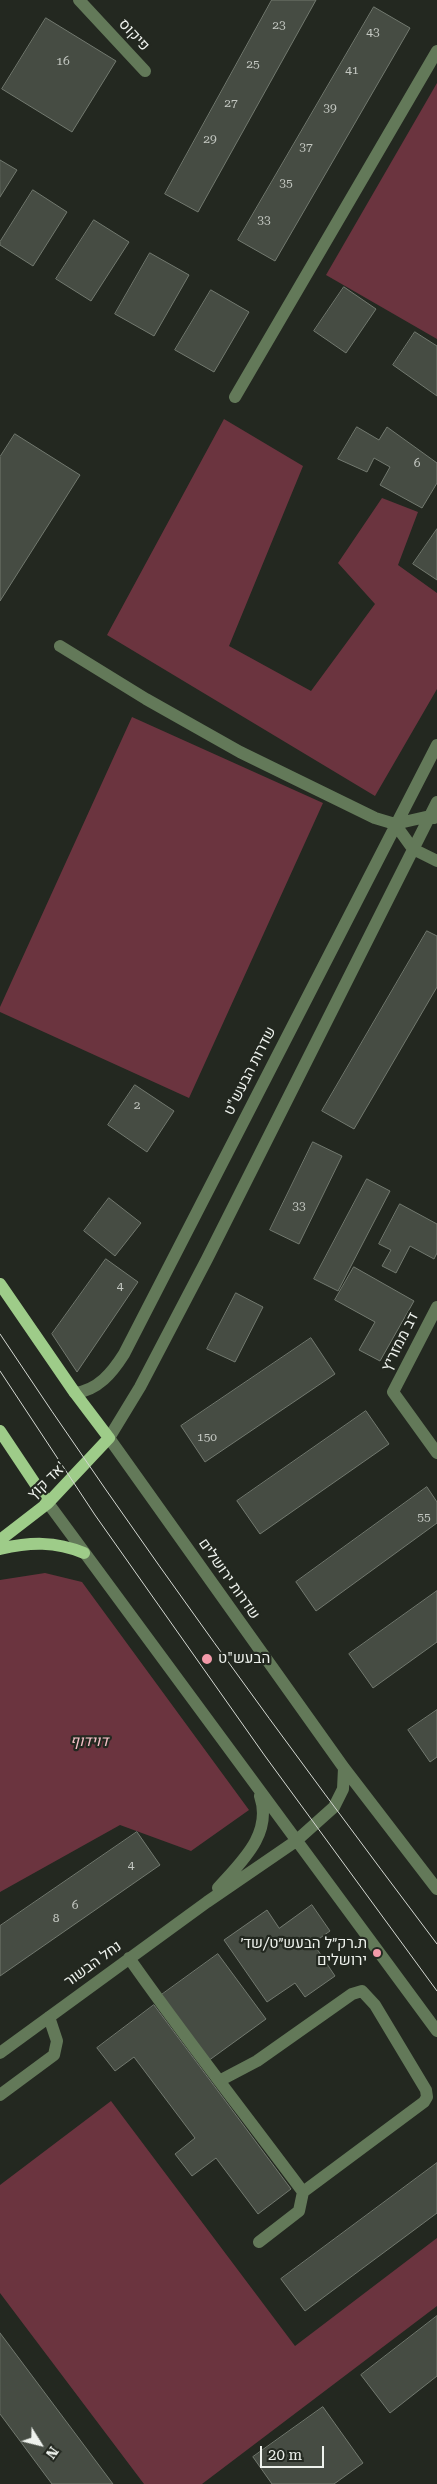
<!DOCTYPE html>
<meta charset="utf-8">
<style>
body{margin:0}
#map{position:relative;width:437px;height:2484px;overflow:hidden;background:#232820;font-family:"Roboto Serif",serif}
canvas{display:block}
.north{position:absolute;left:15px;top:2419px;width:50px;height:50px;-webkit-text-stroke:4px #232820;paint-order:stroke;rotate:126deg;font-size:14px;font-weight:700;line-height:20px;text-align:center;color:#eef2ed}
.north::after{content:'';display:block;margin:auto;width:18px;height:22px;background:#eef2ed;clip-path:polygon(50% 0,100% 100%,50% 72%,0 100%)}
.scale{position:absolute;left:260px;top:2446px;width:64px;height:22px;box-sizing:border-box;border:2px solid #eef2ed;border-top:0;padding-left:6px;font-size:15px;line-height:18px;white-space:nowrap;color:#eef2ed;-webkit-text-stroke:4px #232820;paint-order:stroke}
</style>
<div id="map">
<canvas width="437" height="2484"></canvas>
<div class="north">N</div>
<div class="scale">20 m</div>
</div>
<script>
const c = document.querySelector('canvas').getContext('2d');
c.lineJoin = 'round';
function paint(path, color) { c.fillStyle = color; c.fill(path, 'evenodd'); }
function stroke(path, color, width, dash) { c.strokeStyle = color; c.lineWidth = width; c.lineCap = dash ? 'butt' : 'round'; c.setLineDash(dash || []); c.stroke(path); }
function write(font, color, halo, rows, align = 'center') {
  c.font = font + ' "Roboto Serif",Heebo,serif'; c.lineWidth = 4.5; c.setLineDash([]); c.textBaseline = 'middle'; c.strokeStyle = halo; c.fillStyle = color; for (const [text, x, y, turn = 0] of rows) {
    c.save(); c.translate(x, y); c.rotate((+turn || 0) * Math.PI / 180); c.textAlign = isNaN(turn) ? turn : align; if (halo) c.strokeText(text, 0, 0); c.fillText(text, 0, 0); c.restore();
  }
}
paint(new Path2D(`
 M437,83v256l-111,-64z
 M224,419l79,47 -74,180 82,45 64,-87 -37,-41 44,-65 36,14 -20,53 39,28v96l-62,107 -268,-161z
 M132,717l191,86 -134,295 -189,-86v-5z
 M45,1573l37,9 167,228 -58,41 -71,-26 -120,67v-312z
 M111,2101l184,245 142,-108v68l-235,178h-58l-144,-191v-108z`), '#6b343f');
const building = new Path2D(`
 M272,0h44l-118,212 -33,-18z
 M374,7l36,21 -135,233 -37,-21z
 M46,18l70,43 -44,71 -70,-43z
 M0,160l17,10 -17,27z
 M33,190l34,22 -34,54 -33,-21v-3z
 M94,220l35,22 -38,59 -35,-22z
 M150,253l39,22 -35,61 -39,-22z
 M344,287l32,22 -30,44 -32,-22z
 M211,290l38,22 -35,60 -39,-22z
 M415,332l22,14v50l-44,-31z
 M357,427l22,13 8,-13 50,36v20l-15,25 -42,-23 10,-18 -16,-9 -7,14 -29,-13z
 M15,434l65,41 -80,126v-144z
 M437,529v51l-24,-16z
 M427,931l10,5v51l-83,142 -32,-18z
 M135,1085l39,26 -27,41 -39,-27z
 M313,1142l29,14 -43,88 -29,-14z
 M367,1179l23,12 -52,100 -24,-12z
 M109,1198l32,25 -26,33 -31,-25z
 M400,1204l37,20v29l-3,6 -24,-13 -14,27 -14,-7 9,-16 -12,-6z
 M106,1259l32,23 -61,90 -25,-38z
 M354,1267l60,34 -34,60 -21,-11 16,-28 -40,-22z
 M236,1293l27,14 -28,55 -28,-13z
 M311,1338l24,36 -130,88 -24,-36z
 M366,1411l23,33 -129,90 -23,-33z
 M427,1487l10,15v21l-121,88 -20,-29z
 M437,1591v51l-64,46 -24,-34z
 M437,1710v47l-7,5 -22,-32z
 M137,1832l23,33 -160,111v-50z
 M312,1905l18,26 -17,12 22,33 -30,21 -10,-14 -28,19 -43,-62 43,-30 12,18z
 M218,1954l48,65 -58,42 -48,-65z
 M154,2005l137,184 -33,25 -42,-56 -24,18 -17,-22 20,-16 -61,-81 -19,14 -18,-23z
 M437,2163v50l-132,98 -24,-32z
 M437,2316v60l-47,37 -29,-38z
 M0,2333l113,151h-61l-52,-70z
 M323,2407l40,56 -29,21h-62l-19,-27z`);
paint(building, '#464c43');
stroke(building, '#72796f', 1);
stroke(new Path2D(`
 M79,0l66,71
 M235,397l202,-346
 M60,646l86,53 94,53 135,66 20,6
 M437,802l-230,457 -67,128 -31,51 235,330 93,121
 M395,824l18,25 24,12
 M395,824l35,-8 4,2
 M437,1307l-44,85 44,61
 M75,1393c23,-3 37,-20 49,-39l313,-609
 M48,1503l389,528
 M218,1888c23,-26 55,-54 42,-92
 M129,1958c56,80 116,156 174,234l121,-90 3,-5 -1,-7 -51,-85 -13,-14 -10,3 -95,67 -38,20
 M0,2053l207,-151 89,-61 38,-34 9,-18 1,-21
 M0,2095l54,-40 3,-14 -8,-24
 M259,2242l40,-31 4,-19`), '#637959', 12);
stroke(new Path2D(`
 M0,1284l75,109 34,45 -61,65 -48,37
 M0,1431l48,72
 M0,1549c30,-7 55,-8 84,4`), '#9ecc89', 12);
stroke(new Path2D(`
 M0,1334c138,208 287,411 437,610
 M0,1371l95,144 170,241 172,235`), '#d4d8d2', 1);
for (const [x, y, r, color] of [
 [207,1659,6,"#f39aa9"],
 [377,1953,5,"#f39aa9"]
]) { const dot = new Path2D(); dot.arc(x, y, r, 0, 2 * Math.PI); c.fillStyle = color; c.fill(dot); stroke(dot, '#232820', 2); }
write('12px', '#c4c8c2', null, [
 ["23",279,25],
 ["43",373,32],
 ["16",63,61],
 ["25",253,64],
 ["41",352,70],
 ["27",231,103],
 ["39",330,108],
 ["29",210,139],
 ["37",306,147],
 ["35",286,183],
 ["33",264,220],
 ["6",417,463],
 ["2",137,1105],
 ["33",299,1206],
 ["4",120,1286],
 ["150",207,1437],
 ["55",424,1517],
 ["4",131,1865],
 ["6",75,1905],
 ["8",56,1918]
]);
write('15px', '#eef2ed', '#232820', [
 ["פיקוס",134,35,47],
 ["שדרות הבעש\"ט",250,1071,-63],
 ["דב ממזריץ",400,1342,-63],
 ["אד קוץ'",47,1481,-44],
 ["שדרות ירושלים",229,1579,55],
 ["נחל הבשור",93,1964,-36]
]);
write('15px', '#eef2ed', '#232820', [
 ["הבעש\"ט",218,1659],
 ["ת.רק״ל הבעש״ט/שד׳",367,1944,"right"],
 ["ירושלים",367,1961,"right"]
], 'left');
write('italic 15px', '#f4c0c7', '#232820', [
 ["דוידוף",89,1742]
]);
</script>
